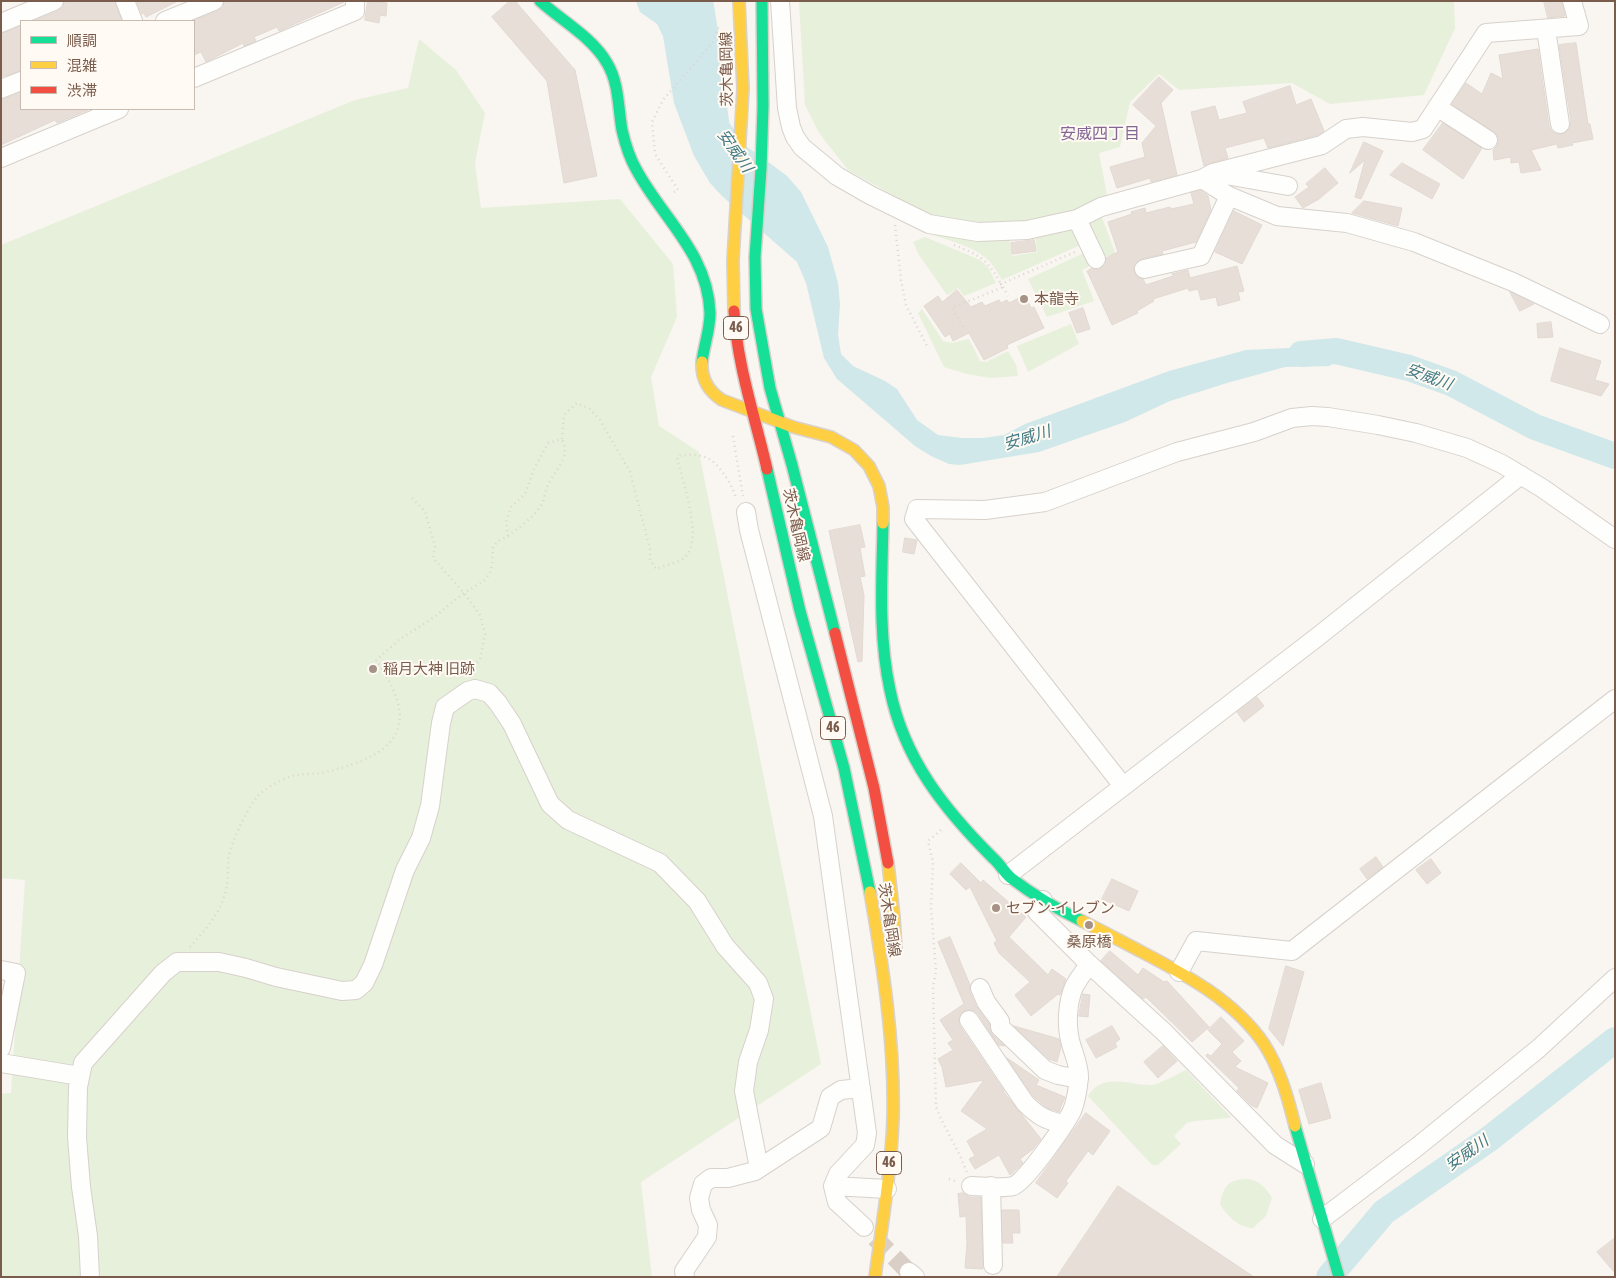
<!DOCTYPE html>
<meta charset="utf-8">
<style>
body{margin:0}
#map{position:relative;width:1616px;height:1278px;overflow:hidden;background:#f9f5f0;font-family:"Asap Condensed","Noto Sans JP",sans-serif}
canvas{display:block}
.frame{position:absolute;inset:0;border:2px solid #7a5c4d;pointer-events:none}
.legend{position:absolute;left:20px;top:20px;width:175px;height:90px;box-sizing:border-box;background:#fffaf3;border:1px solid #cabbb1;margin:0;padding:6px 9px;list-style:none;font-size:15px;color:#7a5c4d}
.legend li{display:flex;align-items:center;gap:10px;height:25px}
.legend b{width:25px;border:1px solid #cabbb1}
</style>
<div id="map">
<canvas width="1616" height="1278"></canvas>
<div class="frame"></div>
<ul class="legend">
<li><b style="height:6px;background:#16e098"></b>順調</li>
<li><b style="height:6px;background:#ffcf43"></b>混雑</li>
<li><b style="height:6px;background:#f24e42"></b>渋滞</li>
</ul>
</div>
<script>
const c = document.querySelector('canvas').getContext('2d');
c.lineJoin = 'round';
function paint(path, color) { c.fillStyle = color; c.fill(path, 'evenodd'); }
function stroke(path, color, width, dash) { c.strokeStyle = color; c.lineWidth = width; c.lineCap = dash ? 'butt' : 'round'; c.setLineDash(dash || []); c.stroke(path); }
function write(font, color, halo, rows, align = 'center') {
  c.font = font + ' "Asap Condensed","Noto Sans JP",sans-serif'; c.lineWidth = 4; c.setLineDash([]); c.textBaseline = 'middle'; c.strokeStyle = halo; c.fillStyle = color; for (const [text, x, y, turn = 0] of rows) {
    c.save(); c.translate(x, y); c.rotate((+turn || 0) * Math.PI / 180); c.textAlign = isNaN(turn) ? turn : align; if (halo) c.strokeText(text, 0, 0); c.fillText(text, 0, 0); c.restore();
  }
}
paint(new Path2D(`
 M799,1h655l1,27 -31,67 -94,9 -38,-21 -113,7 -20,-16 -29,28 -10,45 -21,6 8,42 -35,16 -34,9 -28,4 -24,1 -52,-7 -86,-48 -29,-37 -14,-28z
 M419,39l37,31 29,43 -10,50 6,45 139,-9 53,65 4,53 -26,60 8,49 40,26 122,612 -180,118 11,95h-651v-183l10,-1 14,-213 -24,-2v-633l354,-145 53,-12z
 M1101,215l15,40 -12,2 -6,-2 -17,-31z
 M1076,225l9,18 -83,37c-5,-8 -9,-16 -16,-22 -15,-13 -40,-18 -59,-25l1,-2 81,7 3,18 25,-4 -2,-16 24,-4z
 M925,237l55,23 8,7 8,16 -32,13 -6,-8 -11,7 -28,-40 -6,-13z
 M1086,252l4,14 -8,4 12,31 -47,16 -19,-38z
 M922,309l21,32 9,2 17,-4 11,22 6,1 22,-11 8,14 2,11 -27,2 -24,-4 -23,-7 -26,-54z
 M1071,324l8,20 -51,28 -11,-26z
 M1186,1070l45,47 -3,1 -33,3 -8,2 -13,13 7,8 -23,21h-6l-64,-69c15,-24 40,-11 62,-11 9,0 27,-11 36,-15z
 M1247,1179c12,1 19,9 25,19l-6,18 -13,12c-14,0 -26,-12 -33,-24 4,-18 7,-24 27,-25z`), '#e7f0db');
paint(new Path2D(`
 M636,1h59l13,89 6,23 13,21 32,21 28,21 14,16 27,55 10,36 2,21 -2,31 3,19 12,12 32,15 12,8 20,31 21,15 24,3h21l21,-3 21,-11 144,-53 77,-21 86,-4 4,5 -6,15 -45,1 -58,16 -57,18 -45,21 -86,30 -79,13 -11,-1 -18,-8 -16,-10 -78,-67 -13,-21 -18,-75 -9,-21 -75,-66 -12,-13 -16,-27 -20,-53 -11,-67 -6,-12 -17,-12z`), '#d0e8ea');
stroke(new Path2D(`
 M700,1l11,67 2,32 4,28 12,17
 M1301,354l35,-3 73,17 42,15 84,44 80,29
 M1329,1277l55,-65 105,-73 126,-99`), '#d0e8ea', 26);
const building = new Path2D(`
 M64,1h51l7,20h-89l25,-10 5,-4z
 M137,1h41l-32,16 -2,-4 -2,1z
 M224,1h120v1l-65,29 -2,-4 -23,10 2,4 -12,5 -1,-3 -37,19 -5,-10 -7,3 -2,-34 26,-10 5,-4z
 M368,1l19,2 -1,13 -6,-1 -1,8 -14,-3z
 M510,1h5l60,69 22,106 -33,7 -17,-102 -55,-64z
 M1544,1h18l3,15 -17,2z
 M21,26v45l-20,6v-44z
 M1576,43l12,81h2l3,15 -21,4 1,2 -15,3 -1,-4 -26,6 10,20 -20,3 -2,-11 -8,1v-6l-17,3 -1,-10 4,-4 2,-5 -2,-6 -45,-31 14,-21 16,11 9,-21 12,6 -4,-24 39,-6 11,77 2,4 5,4h6l8,-6 1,-6 -12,-77z
 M1159,77l14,13 -12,13 16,72 -26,7 -1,-4 -33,10 -7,-21 35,-10 -3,-14 14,-17 -23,-21z
 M1290,86l6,19 15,-6 13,32 -6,4 -50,13 -4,-10 -39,10 3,10 -24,8 -13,-54 24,-6 4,14 28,-7 -4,-11z
 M21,92v17h69l-33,14 -2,-3 -54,25v-46z
 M1443,123l39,25 -19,31 -40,-29z
 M1364,142l19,9 -22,48 -6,-2 10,-37 -15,13z
 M1402,163l38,21 -8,15 -42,-24z
 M1325,168l13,15 -19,16 -16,9 -8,-11 14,-10 -3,-3z
 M1200,190l8,6 3,14 -15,32 -34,9 1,3 -22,5 -7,6v7l3,5 6,2 3,6 27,-9 -1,-2 16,-4 2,8 47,-12 7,25 -6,1 2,8 -22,6 -2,-9 -15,3 -3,-11 -9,2 -1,-3 -35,11 1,2 -17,10 1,2 -26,12 -25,-54 5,-3h9l4,-3 1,-7 12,-6 -10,-30 24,-8 -1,-2 14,-4 1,5 24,-6 1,2 23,-5 -3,-11z
 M1364,201l38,7 -4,18 -46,-13z
 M1234,211l28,14 -20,39 -27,-12z
 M1034,240l2,11 -24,3 -1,-11z
 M957,290l14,17 11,-5 3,4 14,-6 2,3 6,-3 2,3 16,-8 6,13 3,-1 10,21 -37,17 1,3 -24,12 -15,-27 -16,8 -3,-7 -5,3 -21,-31 14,-10 4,6z
 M1510,292l24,12 -14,7z
 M1083,308l7,21 -13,4 -8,-20z
 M1551,322l2,15 -15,1 -1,-14z
 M1560,348l41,13 -6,19 14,4 -8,12 -50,-15z
 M860,525l5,22 -5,1 5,28 -5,1 4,18 -2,66 -4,1 -29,-131z
 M905,538l12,2 -3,14 -11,-2z
 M1257,697l7,9 -20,16 -7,-10z
 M1376,857l7,10 -16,12 -7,-10z
 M1431,859l10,14 -14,11 -11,-14z
 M961,863l20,20 2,-3 43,37 -17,20 39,38 4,-6 14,10 -6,16 -2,-1 -27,22 -16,-21 15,-13 -31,-29 -5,-10 3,-2 -27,-54 -4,3 -16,-16z
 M1112,879l26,12 -9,20 -27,-12z
 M950,937l20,48v7l6,14 13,18 3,10 13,12 -7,-1 -20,-31 -5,-4h-5l-5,2 -5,8 2,6 44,65h-1l38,48 -8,10 -13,10 3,4 -13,12 -11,-20 -24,14 -6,-10 6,-3 -8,-15 20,-12 -26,-18 23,-31 -38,7 -4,-20 -4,-8 15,-9 -5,-7 5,-3 -13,-20 24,-16 -26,-62z
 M1110,951l28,24 5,-7 21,14 3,-1 42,46 -17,15 -46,-45 -3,2 -42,-38z
 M1286,966l18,6 -21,74 -14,-17z
 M1083,994l7,1 -2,22 -9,-1z
 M1221,1017l23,24 -12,11 9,9 -6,6 33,16 -11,25 -6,-3 -14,-14 2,-3 -33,-32 1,-2 4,2 11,-12 -14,-14z
 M1014,1026l45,13 2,8 -4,15 -8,-3z
 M1112,1026l8,13 -5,4 2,4 -21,11 -10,-18z
 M1163,1046l14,15 -19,17 -14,-16z
 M1007,1058l32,22 -3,5 29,12 -6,15 -12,-4 -14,-12z
 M1321,1083l10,35 -22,6 -10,-34z
 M1086,1113l24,18 -17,24 -5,-4 -22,30 2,2 -11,15 -21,-15z
 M1118,1186l136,91h-197z
 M963,1193l7,4h11l2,72 -18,-1 2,-25 -1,-27 -6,1 -2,-23z
 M1002,1210h17l1,23h-8l1,10h-10z
 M1615,1238v35l-18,-21z`);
paint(building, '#e6ded7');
stroke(building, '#e2d8d2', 1);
stroke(new Path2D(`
 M875,1238l34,34`), '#d9cfc7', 18, [18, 9]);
const street = new Path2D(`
 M125,1l8,20
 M780,1l7,107 4,19 4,10 7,10 35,29 33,19 59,29 49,8 49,-2 50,-11 24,-12 101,-28 27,17 48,20 70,7 67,19 99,40 87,42
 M165,21l49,-20
 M1,23l53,-22
 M1546,29l14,95
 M194,78l161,-67v-10
 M1,89l20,-8
 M1437,107l51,33
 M1,158l118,-49
 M1220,174l68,12
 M1202,179l11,-6 109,-28 24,-16 17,-2 49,5 11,-3 63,-96 93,-7 -7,-25
 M1077,219l19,40
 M1144,269l57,-13 28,-60
 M746,512l3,18 74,286 44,317 -2,12 -27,29 -5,12 4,16 27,25
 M1123,786l-209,-267 3,-10 68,1 60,-8 132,-50 77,-20 38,-14 20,-2 16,1 50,8 38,8 51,15 35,16 40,24 73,51
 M1008,875l308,-237 205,-163
 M1043,900l-6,12 52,52 75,68 111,113 30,19
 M1,970l15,3 -15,75
 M1179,972l17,-31 96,10 323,-252
 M980,988l6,14 14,19v6l45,43 13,5 21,4
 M969,1020l56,83c13,13 20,17 38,21
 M1,1063l79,13
 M833,1186l54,3
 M971,1186c13,0 30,3 42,0 12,-3 53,-63 59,-75 4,-10 6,-23 7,-34 0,-12 -5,-22 -8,-33 -5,-17 -4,-41 3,-57 4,-8 10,-15 15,-23
 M991,1186l2,79
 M1322,1219l95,-72 121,-98 77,-71
 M909,1272l6,5
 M90,1277l-2,-41 -7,-49 -4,-50 1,-50 5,-24 80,-90 14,-11h42l27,6 30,9 66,14 14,-1 8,-7 9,-18 32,-95 16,-32 9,-32 11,-83 4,-16 23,-16 7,-2 14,4 9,10 14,21 38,80 18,16 92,43 37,38 28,45 33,37 6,16 -5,31 -11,32 -4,29 15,77
 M685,1277l-1,-6 23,-34 1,-12 -7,-15 -2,-12 4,-14 8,-6h17l27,-7 66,-43 9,-31 11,-7 20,-2`);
const fast = new Path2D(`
 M540,1c22,20 52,36 67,62 12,20 11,44 15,67 3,13 7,27 14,39 26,49 72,84 74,144 0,17 -6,32 -8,49
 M762,1l1,105 -2,63 -6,88 1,52 14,79 22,77 43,168
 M767,469l33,142 44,157 26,124
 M883,523c-1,56 -5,111 7,167 14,69 54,119 103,168 7,6 11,14 18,20 22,17 46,31 71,43
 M1295,1126l44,151`);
const slow = new Path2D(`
 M734,311l-1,-51 10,-171 -4,-88
 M702,362c-1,17 6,29 20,38l71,27 38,10 23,13 15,16 10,20 4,21v16
 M888,863l6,54 2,33
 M870,892c13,74 25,151 23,227 -2,53 -11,105 -18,158
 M1082,921c20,10 39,20 58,30 46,24 94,49 124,93 16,25 24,54 31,82`);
const jam = new Path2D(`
 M734,311c3,54 21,106 33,158
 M835,633l39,155 14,75`);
stroke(street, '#d7d1cb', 20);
stroke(fast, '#d9d2cb', 14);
stroke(slow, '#d9d2cb', 14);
stroke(jam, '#d9d2cb', 14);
stroke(new Path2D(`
 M674,192l4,-2 -23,-36 -3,-32 11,-22 50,-58 6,-17
 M895,225l6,55 5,25 21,41
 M954,245c27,11 32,13 47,39
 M1003,287l5,9
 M963,327l-11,-19 51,-21 -2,-3 74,-32
 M733,436l10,60
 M412,498l13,13 10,36 -2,11 31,35 16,22 5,19 -5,26 -16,15
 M508,536c12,-9 26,-19 34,-32 3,-6 3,-13 6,-19 7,-17 23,-25 14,-46
 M372,664l28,-25 33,-21 31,-25 20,-12 6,-8 2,-8 1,-18 5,-6 10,-5 -2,-14 5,-15 14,-13 9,-25 14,-26 14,-4 2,-24 13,-12 13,6 10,11 30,52 20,77v11l6,9c9,-4 23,-6 29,-12 19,-17 -3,-77 -8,-99l4,-3c8,0 17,-1 24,2 12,3 29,30 31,42
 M941,830l-13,11 5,21 -2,46 5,63 -3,16 3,120c9,23 23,43 31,66
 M190,947c15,-17 31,-34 36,-57 3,-11 1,-23 3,-34 2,-14 19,-48 27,-58 9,-10 24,-18 36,-22 11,-3 23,-1 34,-4 71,-17 97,-45 50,-112
 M949,1179l6,2`), '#dcd5d0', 2.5, [1, 4]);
stroke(street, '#fefefd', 18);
stroke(fast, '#16e098', 11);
stroke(slow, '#ffcf43', 11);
stroke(jam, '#f24e42', 11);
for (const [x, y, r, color] of [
 [1024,299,5,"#a69286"],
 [373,669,5,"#a69286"],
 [996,908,5,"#a69286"],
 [1089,925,5,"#a69286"]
]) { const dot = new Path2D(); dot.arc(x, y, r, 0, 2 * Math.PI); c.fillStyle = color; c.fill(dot); stroke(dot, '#fffaf3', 2); }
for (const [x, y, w] of [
 [736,328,25],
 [833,728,25],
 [889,1163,25]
]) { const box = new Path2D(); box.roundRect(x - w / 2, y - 11.5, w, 23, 4); c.fillStyle = '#fffaf3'; c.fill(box); stroke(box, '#7a5c4d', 1); }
write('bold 14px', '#7a5c4d', null, [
 ["46",736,328],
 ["46",833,728],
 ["46",889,1163]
]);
write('15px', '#7a5c4d', '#fffaf3', [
 ["茨木亀岡線",727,69,-91],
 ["茨木亀岡線",796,525,77],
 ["茨木亀岡線",889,920,81]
]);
write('15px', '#7a5c4d', '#fffaf3', [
 ["本龍寺",1034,299],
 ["稲月大神 旧跡",383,669],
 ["セブン-イレブン",1006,908],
 ["桑原橋",1089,942,"center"]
], 'left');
write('16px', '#846695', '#fffaf3', [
 ["安威四丁目",1100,134]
]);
write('italic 16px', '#437c86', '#fffaf3', [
 ["安威川",735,151,55],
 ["安威川",1429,377,20],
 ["安威川",1027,438,-17],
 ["安威川",1467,1153,-35]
]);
</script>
